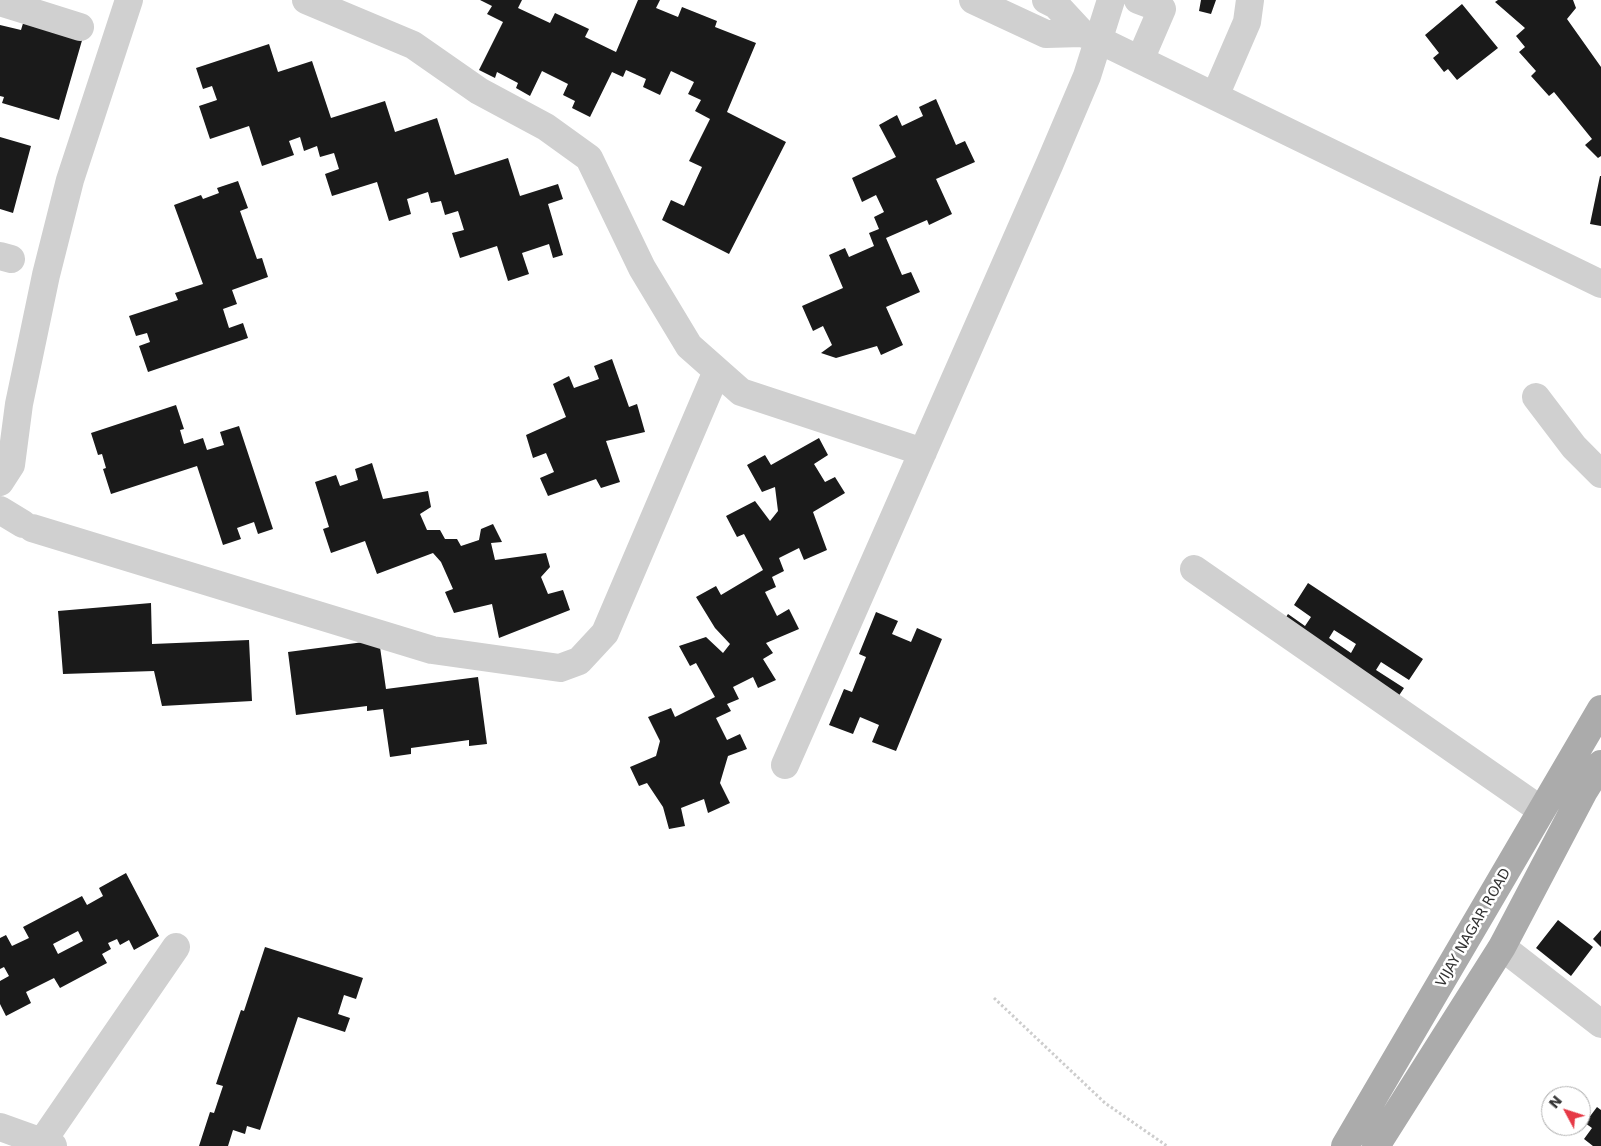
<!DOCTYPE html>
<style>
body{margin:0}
#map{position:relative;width:1601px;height:1146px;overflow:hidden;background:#fff;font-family:"DejaVu Sans",sans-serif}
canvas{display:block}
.north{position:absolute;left:1541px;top:1086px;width:50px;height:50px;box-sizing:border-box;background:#fff;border:1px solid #adadad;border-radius:50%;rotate:310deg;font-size:14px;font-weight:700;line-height:20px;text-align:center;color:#333}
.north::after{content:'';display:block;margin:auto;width:18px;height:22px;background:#e63946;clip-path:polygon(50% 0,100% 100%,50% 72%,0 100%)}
</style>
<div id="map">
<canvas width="1601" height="1146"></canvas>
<div class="north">N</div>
</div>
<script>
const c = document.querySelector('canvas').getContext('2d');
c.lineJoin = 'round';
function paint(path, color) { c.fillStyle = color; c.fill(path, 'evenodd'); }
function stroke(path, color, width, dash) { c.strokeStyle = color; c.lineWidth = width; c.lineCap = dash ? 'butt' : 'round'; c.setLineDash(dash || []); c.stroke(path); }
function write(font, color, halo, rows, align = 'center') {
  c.font = font + ' "DejaVu Sans",sans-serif'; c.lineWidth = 5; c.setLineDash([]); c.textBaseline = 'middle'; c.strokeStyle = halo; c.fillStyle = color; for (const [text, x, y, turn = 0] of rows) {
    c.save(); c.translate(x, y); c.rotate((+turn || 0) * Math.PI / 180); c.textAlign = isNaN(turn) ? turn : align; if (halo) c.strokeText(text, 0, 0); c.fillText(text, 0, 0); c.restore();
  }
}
paint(new Path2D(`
 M480,0h42l-4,8 32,15 5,-10 34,16 -4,8 31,15 22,-52h22l-4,8 22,9 4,-10 35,14 -2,6 41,16 -29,69 59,30 -57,112 -67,-34 9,-20 13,6 18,-39 -13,-6 21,-42 -15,-8 6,-11 -13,-6 6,-12 -23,-11 -11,24 -17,-8 3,-8 -20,-9 -3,7 -11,-5 -22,45 -18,-9 3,-7 -12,-6 5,-11 -26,-13 -12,25 -14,-8 2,-5 -21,-11 -2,6 -16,-8 24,-48 -16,-8 5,-8z
 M1201,0h15l-5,14 -12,-3z
 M1498,0h75l3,8 -9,11 34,48v89l-3,2 -13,-13 7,-6 -38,-47 -5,4 -18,-20 5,-5 -17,-19 6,-5 -9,-11 9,-8 -30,-26z
 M1462,4l36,44 -41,32 -9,-11 -4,3 -11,-14 6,-5 -14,-18z
 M24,20l59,17 -24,83 -57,-17 2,-6 -4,-1v-71l21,5z
 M269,44l9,28 34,-11 19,57 54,-17 10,31 42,-14 18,57 53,-17 12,38 38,-12 5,15 -15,5 15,51 -10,3 -4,-14 -27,9 7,21 -21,7 -11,-35 -37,12 -8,-25 12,-3 -6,-19 -13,4 -4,-14 -10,2 -3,-11 -21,7 4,15 -22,7 -12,-39 -45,14 -7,-22 14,-5 -5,-16 -14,4 -3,-11 -13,5 -4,-14 -11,4 5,14 -32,11 -13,-40 -39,13 -11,-33 18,-6 -5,-14 -9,3 -7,-21z
 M936,99l20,46 9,-4 10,21 -39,17 16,35 -23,11 -2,-5 -41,18 16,37 9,-3 9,20 -34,15 17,38 -22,10 -4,-9 -41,12 -15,-5 11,-8 -9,-19 -10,5 -11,-25 41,-18 -14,-33 16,-7 4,9 25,-11 -5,-13 10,-4 -5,-12 10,-5 -8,-17 -14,7 -10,-24 44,-21 -17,-32 18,-10 5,11 21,-10 -4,-9z
 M0,137l31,9 -18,67 -13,-4z
 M1600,176h1v50l-11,-2z
 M238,181l10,27 -8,3 17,48 5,-1 6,19 -36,13 5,14 -14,5 6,19 14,-5 5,15 -100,34 -9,-26 11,-4 -3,-9 -11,3 -7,-20 49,-16 -3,-7 28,-9 -29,-79 27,-10 2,4 16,-6 -2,-5z
 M612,359l17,48 8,-3 8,28 -39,9 14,41 -19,6 -5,-9 -48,17 -8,-18 14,-6 -8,-19 -13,5 -7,-23 40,-18 -13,-33 16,-8 5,12 25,-9 -5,-13z
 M176,405l8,24 -4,1 4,14 19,-6 4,12 17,-5 -4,-13 19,-6 34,103 -15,5 -4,-12 -17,6 4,11 -18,6 -26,-79 -86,28 -8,-25 3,-1 -4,-14 -4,1 -7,-22z
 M819,438l9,17 -14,9 11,18 10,-5 10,16 -32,19 14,38 -23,10 -5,-12 -20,10 5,13 -12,6 4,10 -11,5 12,24 12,-7 10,20 -33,14 7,10 -10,6 13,21 -18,8 -5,-11 -20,10 6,12 -12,5 4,7 -15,7 11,22 13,-6 7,15 -19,7 -8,27 10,20 -22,10 -4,-14 -23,9 4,18 -16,3 -6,-22 -16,-24 -8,3 -9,-19 26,-11 4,-15 -12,-24 23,-9 4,9 40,-20 -19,-34 -6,3 -11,-20 27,-9 17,16 7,-9 -15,-16 -19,-31 20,-11 5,9 42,-25 -19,-36 -7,3 -11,-21 29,-15 15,20 8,-10 -3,-24 -13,5 -15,-27 18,-10 6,10z
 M372,463l11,36 45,-8 3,16 -11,7 7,16h13l5,9h12l4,7 18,-6 2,-11 12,-5 9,18 -11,1 4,17 51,-7 4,14 -9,10 7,17 15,-4 7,20 -71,28 -7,-34 -38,9 -9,-21 8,-3 -12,-27 -8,-9 -56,21 -12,-33 -34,12 -8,-24 6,-2 -14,-45 21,-7 4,11 18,-6 -3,-11z
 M1308,583l115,76 -14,21 -28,-18 -5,8 28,18 -14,21 -114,-77 12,-18 17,12 6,-9 -17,-12zM1334,630l22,14 -5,9 -22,-15z
 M151,603l1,41 97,-4 3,61 -90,5 -8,-35 -91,3 -5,-63z
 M876,612l22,9 -6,13 19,8 6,-14 25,11 -46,112 -24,-9 7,-17 -19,-8 -7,17 -24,-9 15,-36 8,3 14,-35 -7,-3z
 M379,640l7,49 92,-12 9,67 -18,2v-6l-58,8v6l-21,3 -7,-48 -16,2v-5l-71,9 -8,-63z
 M126,873l33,63 -25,14 -5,-10 -9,5 -3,-6 -9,4 3,6 -9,5 5,9 -47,25 -6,-10 -28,14 5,11 -25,13 -6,-12v-23l9,-5 -5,-9 -4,2v-31l6,-3 6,11 17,-8 -6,-11 59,-31 5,9 16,-9 -4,-8zM78,931l5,10 -25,13 -5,-10z
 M1558,920l35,27 -22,29 -35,-28z
 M1601,930v17l-8,-8z
 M265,947l98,31 -7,21 -12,-4 -6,19 12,4 -5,14 -47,-15 -38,113 -13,-4 -2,8 -12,-4 -5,16h-29l11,-34 4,1 9,-27 -7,-2 25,-74 3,1z
 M1597,1107l4,3v36h-8l-9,-7 8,-11 -7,-5z`), '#1a1a1a');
stroke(new Path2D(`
 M994,998l111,105 62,43`), '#cdcdcd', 3, [2.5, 2.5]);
stroke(new Path2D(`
 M306,0l107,45 66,46 67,36 43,31 53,110 47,78 52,46 182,60
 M973,0l73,34 36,-1 15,6 504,245
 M1046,0l10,5 26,28
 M1138,0l24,9 -22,51
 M0,2l80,25
 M1215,96l32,-74 3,-22
 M0,256l11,3
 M1536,397l38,50 27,27
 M0,482l11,-17 8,-61 27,-129 24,-95 59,-180
 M0,510l23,14
 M32,528l400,122 128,18 19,-7 26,-28 112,-262
 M1194,569l347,241
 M785,765l265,-602 37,-87 24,-76
 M1502,947l99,77
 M0,1127l53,19
 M42,1142l134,-195`), '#d0d0d0', 28);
stroke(new Path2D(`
 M1345,1146l256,-437
 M1376,1146l126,-199 82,-156 17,-27`), '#ababab', 28);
write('14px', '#333', '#fff', [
 ["VIJAY NAGAR ROAD",1474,928,-60]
]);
</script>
